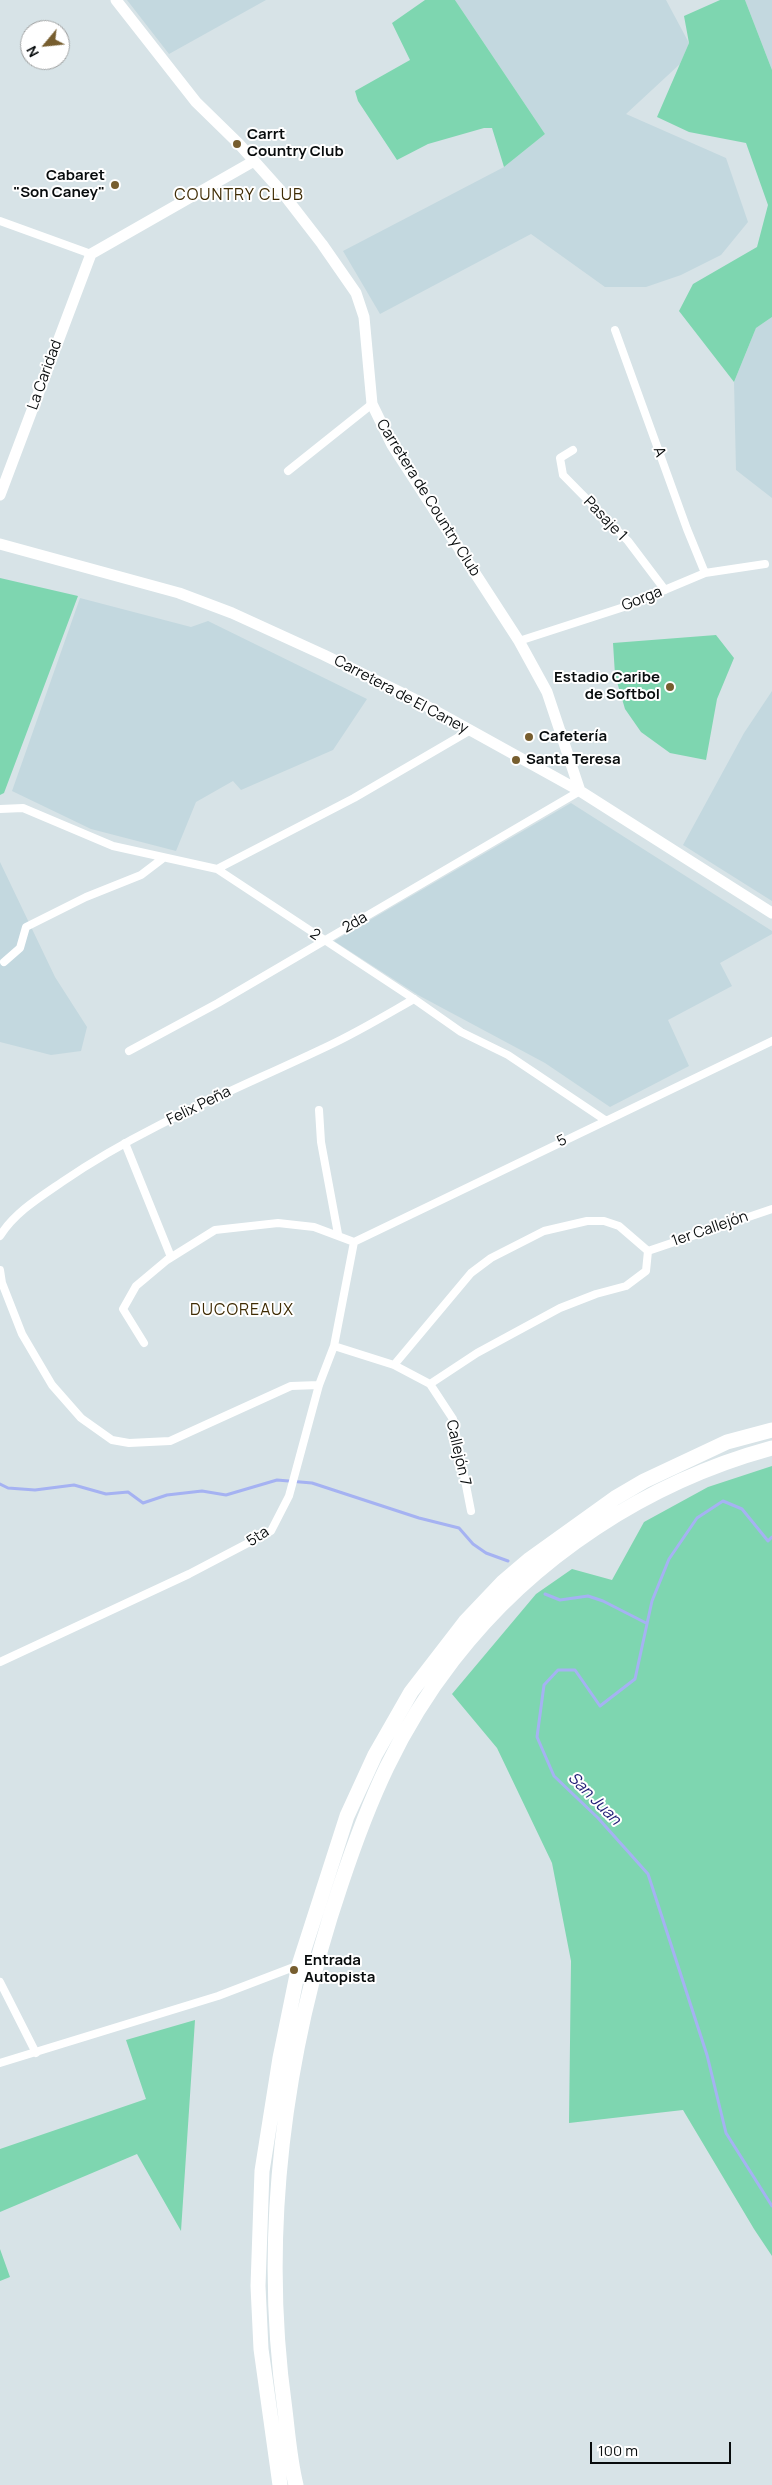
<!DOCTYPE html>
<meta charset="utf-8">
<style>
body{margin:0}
#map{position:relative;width:772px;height:2485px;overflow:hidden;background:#d7e3e7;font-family:Manrope,sans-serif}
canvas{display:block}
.north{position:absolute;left:20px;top:20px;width:50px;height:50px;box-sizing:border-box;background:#fff;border:1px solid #9c9e9e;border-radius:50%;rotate:242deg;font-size:14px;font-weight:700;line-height:20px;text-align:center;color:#080c0d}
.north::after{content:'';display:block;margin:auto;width:18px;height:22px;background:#775e2f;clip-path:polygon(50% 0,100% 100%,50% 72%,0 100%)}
.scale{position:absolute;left:590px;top:2442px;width:141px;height:22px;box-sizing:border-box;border:2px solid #080c0d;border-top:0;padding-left:6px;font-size:15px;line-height:18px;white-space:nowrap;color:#080c0d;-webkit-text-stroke:4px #fff;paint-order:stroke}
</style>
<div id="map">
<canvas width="772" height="2485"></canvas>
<div class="north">N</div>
<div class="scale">100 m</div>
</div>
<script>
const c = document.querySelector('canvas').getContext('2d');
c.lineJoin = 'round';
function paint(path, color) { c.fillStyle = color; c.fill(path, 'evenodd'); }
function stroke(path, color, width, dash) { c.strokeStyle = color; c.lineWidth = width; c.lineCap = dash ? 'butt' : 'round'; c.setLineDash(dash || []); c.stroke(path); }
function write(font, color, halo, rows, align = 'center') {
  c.font = font + ' Manrope,sans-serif'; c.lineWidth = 4; c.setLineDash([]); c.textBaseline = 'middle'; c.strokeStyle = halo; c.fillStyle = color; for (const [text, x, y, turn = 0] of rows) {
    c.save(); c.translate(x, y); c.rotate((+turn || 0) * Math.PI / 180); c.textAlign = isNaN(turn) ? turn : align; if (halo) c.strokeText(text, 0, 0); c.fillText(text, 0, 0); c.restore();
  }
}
paint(new Path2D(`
 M127,0h139l-97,54z
 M455,0h211l23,43 -9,21 -54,50 100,44 22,64 -27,33 -40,20 -35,12h-41l-74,-53 -151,80 -37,-63 161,-84 41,-33z
 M745,0h27v70z
 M772,317v181l-36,-28 -2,-88 22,-54z
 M80,598l111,29 17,-6 159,78 -34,51 -92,40 -8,-9 -37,21 -20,49 -85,-22 -79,-38z
 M772,691v210l-89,-56 61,-112z
 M571,803l201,128v3l-52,29 12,23 -64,34 21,46 -79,41 -65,-44 -127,-68 -84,-54z
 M0,862l55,115 32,50 -6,24 -30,4 -51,-13z`), '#c3d8df');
paint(new Path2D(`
 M425,0h30l90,134 -41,33 -12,-39h-8l-56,16 -31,16 -39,-59 -3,-10 55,-31 -18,-37z
 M720,0h25l27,70v247l-16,11 -22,54 -55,-71 14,-27 64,-37 11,-42 -22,-62 -57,-11 -32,-15 32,-74 -5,-27z
 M0,578l78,18 -74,197 -4,2z
 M716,635l18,23 -17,41 -11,61 -36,-7 -29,-21 -16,-23 -10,-34 -2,-32z
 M772,1466v790l-18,-27 -71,-119 -114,13 2,-162 -19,-98 -55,-115 -45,-54 84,-100 36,-25 40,11 32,-58 64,-35z
 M195,2020l-14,211 -44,-77 -137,58v-63l146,-50 -20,-59z
 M0,2249l10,28 -10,4z`), '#7ed6b0');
stroke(new Path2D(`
 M0,1484l8,4 27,2 39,-5 32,9 22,-2 15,11 24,-8 35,-4 24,4 51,-15 35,3 107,35 40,10 14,16 13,9 22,8
 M772,1537l-4,4 -26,-32 -19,-8 -26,17 -28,41 -17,42 -17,78 -35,27 -25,-36h-17l-14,15 -7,52 17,39 44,42 50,56 59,181 19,78 46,73
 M545,1594l15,6 28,-4 15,5 43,22`), '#a5b2f2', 3);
stroke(new Path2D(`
 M0,221l91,33
 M615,330l72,199 18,44
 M573,450l-13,8 3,17 65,66 37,49
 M288,471l84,-67
 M519,641l105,-34 81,-34 60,-9
 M0,809l23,-1 90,38 104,23 197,130 47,33 47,23 97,65
 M217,869l137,-71 115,-67
 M4,962l16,-14 6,-21 60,-30 55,-22 21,-16
 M129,1051l89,-48 362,-212
 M319,1110l2,32 17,92
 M125,1143l46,114
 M0,1236c14,-23 40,-39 62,-54 83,-57 176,-93 266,-136 30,-14 58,-31 86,-47
 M354,1242l418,-201
 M648,1251l124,-42
 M0,1270l2,13 20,51 30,51 29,33 31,22 17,3 41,-2 121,-55 28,-1
 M144,1343l-21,-34 13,-23 31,-26 48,-30 63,-7 36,4 40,15
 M334,1346l60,19 36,19 23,35 18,92
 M394,1365l77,-92 20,-15 53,-27 43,-10h17l15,5 29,25
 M430,1384l47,-31 83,-45 36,-14 30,-8 20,-15 2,-20
 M0,1662l189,-88 82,-43 18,-35 30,-111 15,-39 20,-104
 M0,1982l36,71
 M0,2063l218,-67 81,-31 14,11`), '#fff', 8);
stroke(new Path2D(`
 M116,0l80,102 43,42 42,47 41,53 34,49 8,24 8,87 20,41 127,196 28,51 33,99
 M0,495l91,-241 163,-93
 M0,544l179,49 53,20 92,42 90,44 166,92 192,122`), '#fff', 11);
stroke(new Path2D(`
 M280,2485l-19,-136 -3,-63 4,-115 18,-113 19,-93 48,-149 28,-61 36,-63 54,-70 38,-40 27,-23 85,-61 29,-17 83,-39 45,-12
 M296,2485c-6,-24 -8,-50 -11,-75 -25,-176 -1,-358 56,-526 28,-84 57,-153 112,-224 79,-103 194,-178 319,-212`), '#fff', 15);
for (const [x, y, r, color] of [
 [237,144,5,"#775e2f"],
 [115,185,5,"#775e2f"],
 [670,687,5,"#775e2f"],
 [529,737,5,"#775e2f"],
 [516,760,5,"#775e2f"],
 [294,1970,5,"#775e2f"]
]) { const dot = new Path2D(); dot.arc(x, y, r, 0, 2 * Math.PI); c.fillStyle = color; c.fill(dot); stroke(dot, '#fff', 2); }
write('bold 15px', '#080c0d', '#fff', [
 ["Carrt",247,135],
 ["Country Club",247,152],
 ["Cabaret",105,176,"right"],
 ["\"Son Caney\"",105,193,"right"],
 ["Estadio Caribe",660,678,"right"],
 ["de Softbol",660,695,"right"],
 ["Cafetería",539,737],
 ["Santa Teresa",526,760],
 ["Entrada",304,1961],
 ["Autopista",304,1978]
], 'left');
write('15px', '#080c0d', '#fff', [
 ["La Caridad",45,375,-70],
 ["A",659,452,70],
 ["Carretera de Country Club",428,498,58],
 ["Pasaje 1",605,519,46],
 ["Gorga",642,599,-22],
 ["Carretera de El Caney",401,695,28],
 ["2da",355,923,-30],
 ["2",315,935,34],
 ["Felix Peña",199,1106,-26],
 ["5",562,1141,-26],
 ["1er Callejón",710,1229,-19],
 ["Callejón 7",458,1453,77],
 ["5ta",258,1537,-33]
]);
c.letterSpacing = '1px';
write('16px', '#3f2c04', '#fff', [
 ["COUNTRY CLUB",239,196],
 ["DUCOREAUX",242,1311]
]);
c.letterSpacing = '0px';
write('italic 16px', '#201d76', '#fff', [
 ["San Juan",594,1799,45]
]);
</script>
